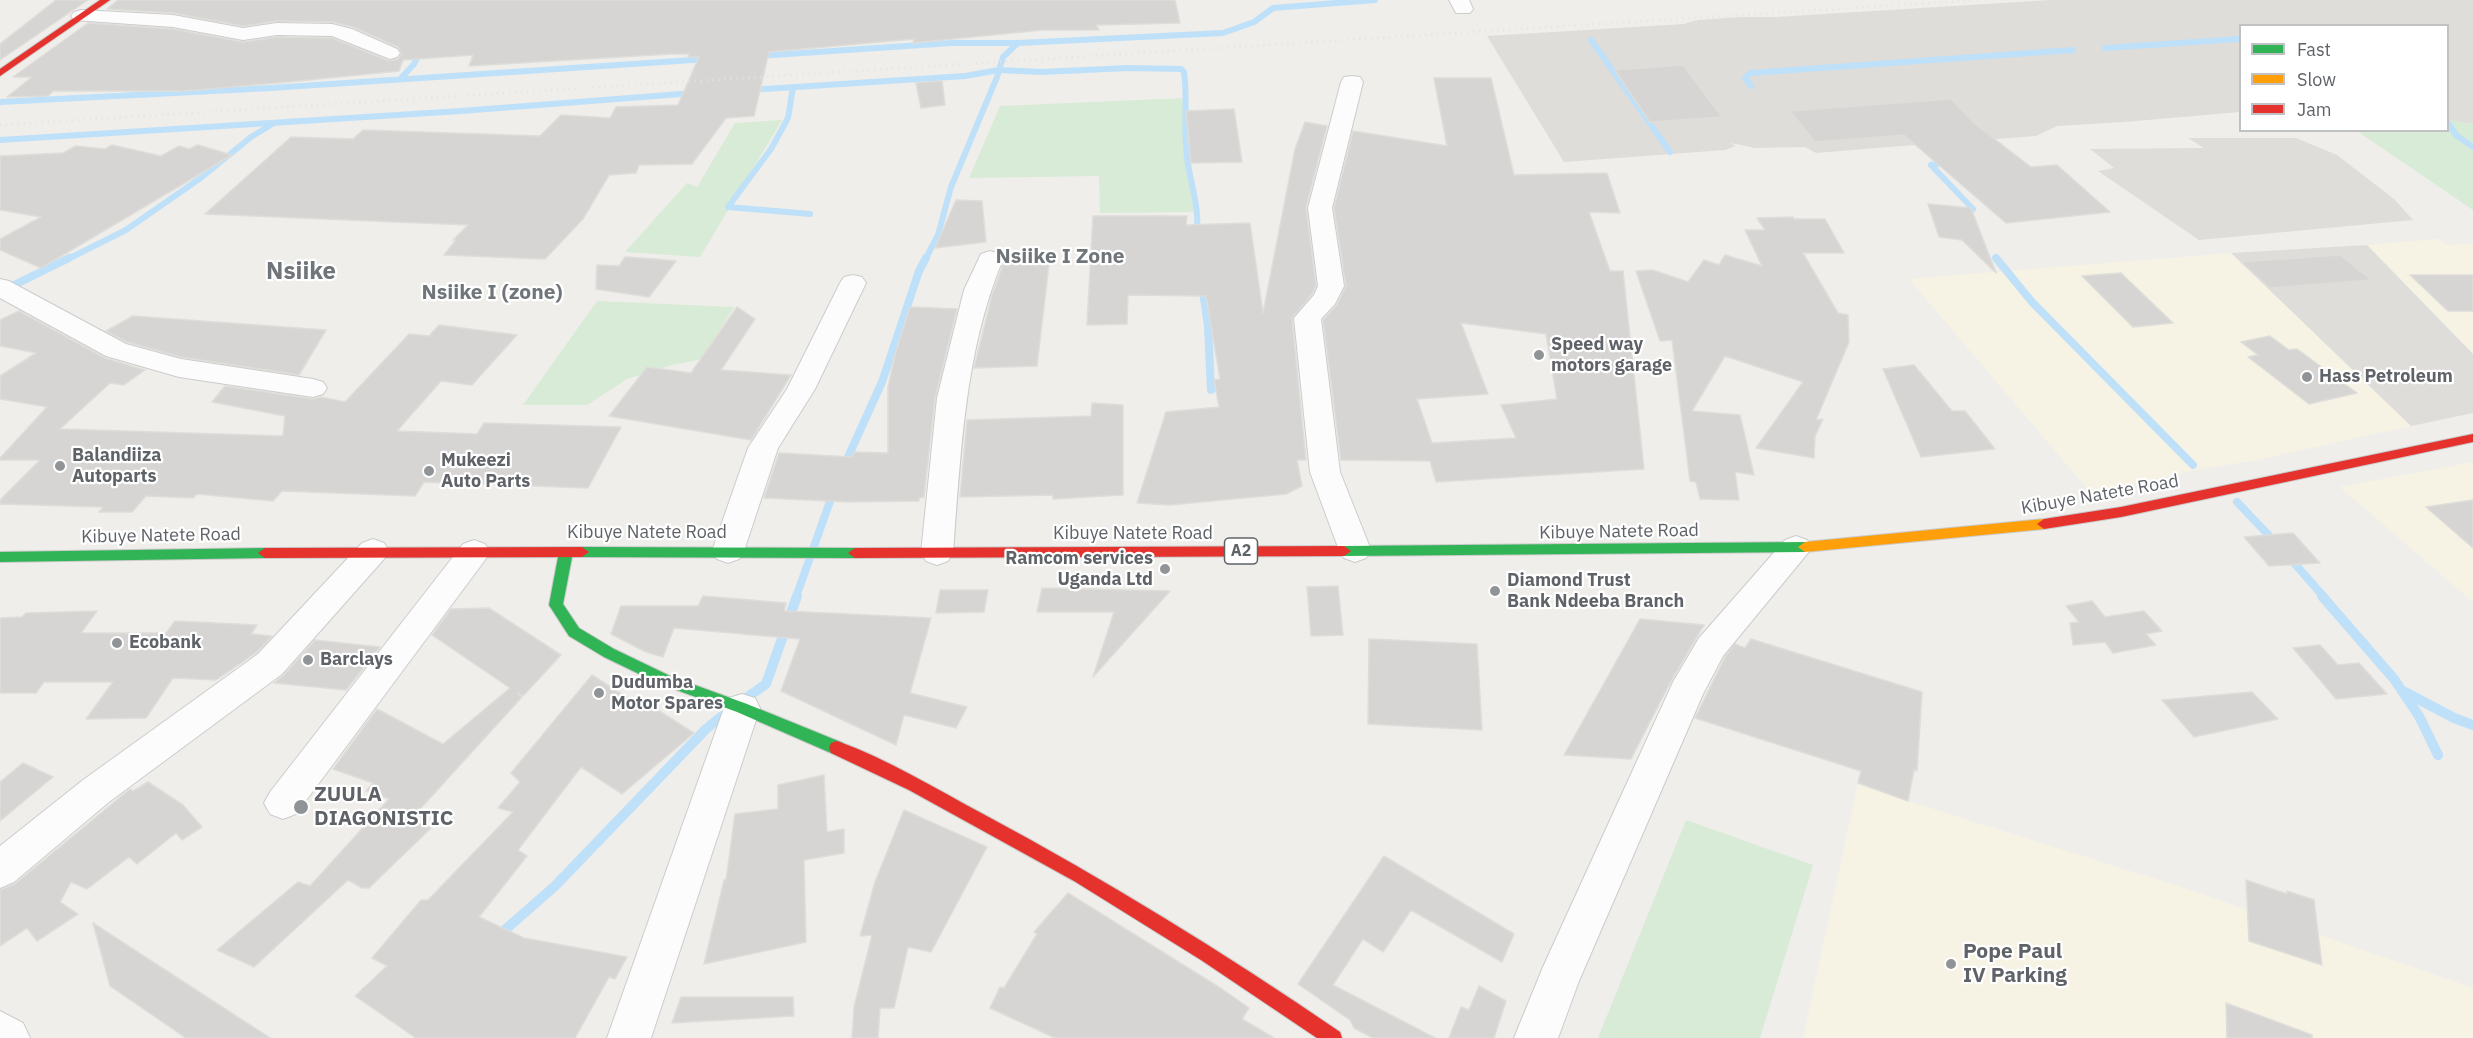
<!DOCTYPE html>
<style>
body{margin:0}
#map{position:relative;width:2473px;height:1038px;overflow:hidden;background:#efeeea;font-family:"IBM Plex Sans",sans-serif}
canvas{display:block}
.legend{position:absolute;left:2239px;top:24px;width:210px;height:108px;box-sizing:border-box;background:#fff;border:2px solid #bfc1c3;margin:0;padding:8px 10px;list-style:none;font-size:18px;color:#5f6368}
.legend li{display:flex;align-items:center;gap:12px;height:30px}
.legend b{width:30px;border:2px solid #bfc1c3}
</style>
<div id="map">
<canvas width="2473" height="1038"></canvas>
<ul class="legend">
<li><b style="height:8px;background:#30b455"></b>Fast</li>
<li><b style="height:8px;background:#ff9f0a"></b>Slow</li>
<li><b style="height:8px;background:#e5322d"></b>Jam</li>
</ul>
</div>
<script>
const c = document.querySelector('canvas').getContext('2d');
c.lineJoin = 'round';
function paint(path, color) { c.fillStyle = color; c.fill(path, 'evenodd'); }
function stroke(path, color, width, dash) { c.strokeStyle = color; c.lineWidth = width; c.lineCap = dash ? 'butt' : 'round'; c.setLineDash(dash || []); c.stroke(path); }
function write(font, color, halo, rows, align = 'center') {
  c.font = font + ' "IBM Plex Sans",sans-serif'; c.lineWidth = 4.5; c.setLineDash([]); c.textBaseline = 'middle'; c.strokeStyle = halo; c.fillStyle = color; for (const [text, x, y, turn = 0] of rows) {
    c.save(); c.translate(x, y); c.rotate((+turn || 0) * Math.PI / 180); c.textAlign = isNaN(turn) ? turn : align; if (halo) c.strokeText(text, 0, 0); c.fillText(text, 0, 0); c.restore();
  }
}
paint(new Path2D(`
 M2439,239l8,6 26,-1v110l-106,-109z
 M2231,253l180,173 -154,34 -62,10 -104,23 -182,-214z
 M2473,462v140l-133,-115z
 M1858,783l50,18 276,87 289,100v50h-670z`), '#f7f3e4');
paint(new Path2D(`
 M2050,0h423v124l-25,-4v-94h-208v86l-116,10 -67,4 -21,10 -134,10 -86,7 -11,-6 -50,1 -24,-5 4,3 -10,4 -161,12 -77,-126 197,-12 13,-4 45,-3h34z
 M2188,138h108l41,17 57,44 19,21 -214,20 -101,-69 16,-3 -24,-19 114,-1z
 M2367,245l106,109v59l-62,13 -180,-173z`), '#dfddda');
paint(new Path2D(`
 M1185,98l9,114 -94,1 -1,-37 -130,2 31,-72z
 M782,120l-82,137 -75,-5 62,-69 10,4 38,-64z
 M2448,120l25,4v86l-116,-79 91,-1z
 M597,301l137,6 -32,52 -30,6 -45,14 -40,26h-64z
 M1686,820l127,45 -53,173h-162z`), '#d8ebd6');
stroke(new Path2D(`
 M1591,40l79,112
 M2105,48l135,-9
 M758,56l193,-13h67l205,-10 31,-11 19,-14 102,-8
 M401,78l13,-14 8,-15
 M1751,86l-6,-8 5,-5 323,-23
 M793,87l-5,31 -17,31 -43,58 82,7
 M749,90l216,-14 34,-6 42,2 87,-4 53,1 3,3c4,28 -1,55 3,85 3,27 14,52 9,79
 M0,102l271,-14 437,-29
 M2448,123l8,12 17,12
 M0,140l461,-29 233,-18
 M1931,165l18,-3
 M1931,165l42,44
 M66,260l60,-30 76,-53 49,-40 23,-14
 M925,260l13,-25 13,-48 46,-110 6,-20 15,-14`), '#bfe0f9', 6);
stroke(new Path2D(`
 M1996,258l36,44 161,163
 M1202,285l6,41 3,64
 M6,289l63,-31
 M844,466l38,-84 37,-111 7,-13
 M2237,502l40,42
 M2288,556l36,41
 M796,597l38,-107`), '#bfe0f9', 8);
stroke(new Path2D(`
 M2322,596l72,83 25,37 19,39
 M2405,692l49,26 19,7
 M742,701l24,-17 31,-88
 M498,936l57,-50 151,-157 22,-18`), '#bfe0f9', 10);
const building = new Path2D(`
 M56,0h32l-88,60v-16z
 M118,0h1057l5,23 -84,2 3,5h-57l-129,13 1,-4 -145,13 -15,64 -28,2 -34,46 -53,1 -3,8 -27,2 -26,44 -38,40 -101,-4 12,-15h-3l15,-15 -263,-11 86,-77 62,2 10,-9 177,6 21,-21 49,3 6,-11 62,-2 21,-48h-11l1,-3h-18l-202,12 4,-11 -70,5 -4,11 -111,11 -103,9h-132l-5,5 -41,1 25,-20h-19l75,-54 85,6 70,13 34,-5 55,1 57,23 9,-2 4,-6 -4,-6 -45,-20 -20,-5 -56,-1 -34,5 -70,-13 -66,-4z
 M1683,65l39,52 -72,5 -35,-52z
 M1434,78h57l23,97 93,-2 13,40 -31,-1 21,59h13l21,198 -208,13 -6,-21 -89,-1 -18,-140 14,-15 9,-19 -12,-78 19,-77 94,15zM1461,323l85,11 11,65 -56,6 15,33 -84,5 -15,-44 71,-5z
 M942,81l3,24 -24,3 -5,-25z
 M1951,99l24,25 56,43 26,-2 53,47 -104,11 -102,-88 -89,7 -25,-31z
 M1234,109l8,53 -51,1 -5,-52z
 M1305,122l22,4 -21,81 10,79 -4,8 -20,24 14,142h-9l5,26 -16,8 -116,11 -33,-2 29,-91 53,-5 -5,-27 6,-1 -14,-83 -78,-1 -1,29 -40,1 6,-109h94l-1,9 64,-2 13,90 32,-164z
 M112,145l49,11 18,-10 10,3 9,-4 34,10 -191,113 -41,-18v-11l41,-22 -41,-7v-54l63,-3 13,-7 29,3z
 M956,200l26,1 4,41 -51,6z
 M1928,204l43,4 25,65 -34,-33 -23,-3z
 M1793,217l1,2h31l19,34h-41l35,60 10,2 1,27 -33,78 7,-1 -8,17 -1,22 -58,-10 47,-66 -78,-26 -33,55 48,4 14,60 -19,-3 4,28 -39,-1 -4,-17 -6,-1 -18,-141 -12,1 -24,-70 17,-1 35,12 16,-22 15,5 6,-10 37,11 -17,-36h20l-8,-12z
 M2340,255l31,25 -101,8 -29,-26z
 M625,257l30,2 21,2 -27,36 -53,-8 1,-24 22,1z
 M1004,262l45,2 -12,102 -63,2 18,-73z
 M2121,273l3,3 49,47 -40,4 -51,-51z
 M2410,275h63v36h-25z
 M737,307l18,12 -34,51 70,5 -40,65 -142,-24 38,-49 44,6z
 M910,307l47,2 -22,89 -11,99 -5,1v3l-70,1 -85,-4 15,-45 73,4 2,-5 34,1v-66l8,-36z
 M19,311l86,47 40,12 -21,15 -14,-2 -50,46 223,7 2,-20 -73,-14 13,-16 88,13 8,-2 24,5 64,-68 20,2 10,-11 78,10 -45,50 -31,-4 -44,50 80,3 7,-11 137,4 -33,61 -164,-6 -9,14 -133,-5 -9,10 -76,-7 -4,4 -47,-2 -14,16h-33l4,-5 -103,-3v-4l40,-40h-40v-2l47,-51 -47,-8v-23l36,-23 -36,-7v-26z
 M133,316l193,14 -27,45 -118,-18 -54,-15 -21,-11z
 M2270,336l19,14 8,-1 60,44 -48,11 -61,-47 10,-2 -17,-13z
 M1914,365l38,46h13l30,38 -74,8 -38,-88z
 M1092,403l31,2v90l-70,4v-4l-93,2 7,-77 124,-4z
 M2473,500v48l-47,-41z
 M2293,533l27,30 -51,3 -25,-29z
 M1338,586l5,49 -32,1 -4,-49z
 M1042,588l128,3 -77,86 21,-65h-77z
 M940,590h48l-4,22 -48,1z
 M703,596l83,7 -2,8 147,7 -21,75 57,14 -11,21 -52,-13 -8,30 -115,-54 19,-52 -126,-11 -11,29 -17,-5 -35,-18 10,-28h77z
 M2092,601l13,16 39,-6 18,20 -16,3 10,11 -43,8 -8,-11 -32,3 -3,-22 9,-1 -13,-16z
 M489,608l72,47 -38,41 -6,-3 5,4 -111,122 20,9 -62,60h-7l-14,-8 -94,87 -37,-17 81,-68 12,4 79,-87 -23,-8 7,-8 -40,-14 44,-60 66,35 67,-56 -78,-53 19,-26z
 M97,611l-16,22h85l9,-12 82,4 -6,9 21,2 -15,16 -41,28 -43,-2 -27,40 -60,1 27,-37h-69l-8,11h-36v-75l22,-1 4,-4z
 M1640,619l64,6 -33,56 -40,78 -67,-4z
 M1369,639l108,5 5,86 -114,-6z
 M1751,639l171,53 -5,79 -3,-1 -6,31 -50,-18 3,-12 -166,-53 30,-61 10,-13 10,4z
 M315,640l65,7 -34,43 -72,-7 10,-8z
 M2320,645l18,20 21,-2 28,31 -51,5 -43,-51z
 M592,675l52,33 6,-3 44,28 -72,61 -41,-27 -63,83 9,6 -48,61 45,21 103,19 -12,22 -6,-2 -34,61h-159l-61,-42 32,-30 -15,-8 49,-58h7l85,-88 -15,-4 22,-26 -9,-9z
 M2252,692l26,27 -84,18 -32,-37z
 M23,763l30,14 -53,44v-39z
 M824,775l3,57 17,-3v24l-40,7 2,82 -102,22 20,-84h2l9,-66 43,-5v-24z
 M148,782l35,23 19,22 -20,13 -6,-7 -39,31 -8,-7 -42,32 -16,-7 -11,20 18,12 -41,27 -10,-13 -27,18v-56l15,-6 115,-95 3,2z
 M904,810l83,37 -56,105 -23,-5 -14,61h-14l-2,30h-26l2,-31 18,-72 -12,1 15,-54z
 M1384,856l130,78 -12,28 -91,-52 -28,42 -20,-13 -30,46 102,53h-62l-19,-10 -4,-8 -52,-36z
 M2246,880l41,14v-3l27,9 8,65 -73,-24z
 M1068,893l154,96 27,19 -7,11 32,19h-219l-65,-30 10,-21 4,1 33,-54 -3,-2z
 M93,923l177,115h-84l-76,-52z
 M1479,986l27,15 -12,37h-45l12,-31 8,3z
 M681,997h112l1,19 -122,7z
 M2226,1003l86,32v3h-85z`);
paint(building, '#d6d5d3');
stroke(building, '#deddd9', 1.5);
const street = new Path2D(`
 M1449,0h20l4,9 -3,4h-14z
 M81,10l92,5 70,13 34,-5 55,1 20,5 45,20 3,4 -3,4 -7,2 -58,-23 -55,-1 -34,5 -70,-13 -99,-7 -3,-4 3,-4z
 M1352,76l8,1 3,5 -31,126 12,78 -9,18 -14,15 19,153 31,78 -5,8 -11,4 -11,-4 -5,-8 -29,-78 -16,-154 20,-23 4,-9 -10,-78 33,-126 3,-5z
 M990,251l9,3 4,5c-39,94 -42,194 -50,294l-5,8 -11,4 -11,-4 -5,-8 16,-155 27,-108 17,-36z
 M853,275l9,2 4,6 -51,106 -37,59 -34,103 -5,8 -11,4 -11,-4 -5,-8 36,-103 39,-59 53,-106 4,-6z
 M0,279l9,2 117,63 55,15 132,20 10,3 4,6 -4,6 -10,3 -134,-20 -73,-21 -106,-58z
 M1796,536l11,4 5,8 -89,108 -20,38 -124,287 -21,57h-44l29,-71 130,-285 26,-44 86,-98z
 M373,539l11,4 5,8 -5,8 -102,115 -173,128 -95,80 -14,6v-42l83,-66 175,-126 104,-111z
 M474,540l11,4 5,8 -5,8 -189,254 -13,5 -13,-5 -6,-11 6,-11 193,-248z
 M742,694l13,4 5,10 -109,330h-44l117,-330 5,-10z
 M0,1011l23,12 7,15h-30z`);
const fast = new Path2D(`
 M1805,542l7,5 -7,5 -461,4 -7,-5 7,-5z
 M566,547l7,5 -10,52 16,24 35,21 56,27 77,28 96,39 2,5 -2,5 -6,2 -6,-2 -94,-41 -77,-28 -56,-27 -35,-21 -20,-31 10,-53z
 M582,547l273,1 7,5 -7,5 -273,-1 -7,-5z
 M265,548l7,5 -7,5 -265,4v-10z`);
const slow = new Path2D(`
 M2044,519l7,5 -7,5 -239,23 -7,-5 7,-5z`);
const jam = new Path2D(`
 M100,0h10l-110,76v-7z
 M2473,434v8l-352,75 -77,12 -7,-5 7,-5 77,-12z
 M1344,546l7,5 -7,5 -489,2 -7,-5 7,-5z
 M582,547l7,5 -7,5 -317,1 -7,-5 7,-5z
 M837,741c51,18 99,48 146,73 123,66 242,139 357,218l2,6h-25l-116,-78 -127,-79 -165,-91 -78,-37 -2,-5 2,-5z`);
stroke(street, '#cbcccc', 2);
stroke(fast, '#cacacb', 2);
stroke(slow, '#cacacb', 2);
stroke(jam, '#cacacb', 2);
paint(street, '#fdfcfc');
paint(fast, '#30b455');
paint(slow, '#ff9f0a');
paint(jam, '#e5322d');
stroke(new Path2D(`
 M0,125l1978,-125`), '#e4e4e4', 3, [1, 5]);
for (const [x, y, r, color] of [
 [1539,355,6,"#919496"],
 [2307,377,6,"#919496"],
 [60,466,6,"#919496"],
 [429,471,6,"#919496"],
 [1165,569,6,"#919496"],
 [1495,591,6,"#919496"],
 [117,643,6,"#919496"],
 [308,660,6,"#919496"],
 [599,693,6,"#919496"],
 [301,807,8,"#919496"],
 [1951,964,6,"#919496"]
]) { const dot = new Path2D(); dot.arc(x, y, r, 0, 2 * Math.PI); c.fillStyle = color; c.fill(dot); stroke(dot, '#fff', 2); }
for (const [x, y, w] of [
 [1241,551,33]
]) { const box = new Path2D(); box.roundRect(x - w / 2, y - 13, w, 26, 4.5); c.fillStyle = '#fff'; c.fill(box); stroke(box, '#5f6368', 1.5); }
write('bold 16px', '#5f6368', null, [
 ["A2",1241,551]
]);
write('bold 18px', '#5f6368', '#fff', [
 ["Speed way",1551,345],
 ["motors garage",1551,366],
 ["Hass Petroleum",2319,377],
 ["Balandiiza",72,456],
 ["Autoparts",72,477],
 ["Mukeezi",441,461],
 ["Auto Parts",441,482],
 ["Ramcom services",1153,559,"right"],
 ["Uganda Ltd",1153,580,"right"],
 ["Diamond Trust",1507,581],
 ["Bank Ndeeba Branch",1507,602],
 ["Ecobank",129,643],
 ["Barclays",320,660],
 ["Dudumba",611,683],
 ["Motor Spares",611,704]
], 'left');
write('18px', '#5f6368', '#fff', [
 ["Kibuye Natete Road",2100,495,-10],
 ["Kibuye Natete Road",1619,532,-1],
 ["Kibuye Natete Road",647,533],
 ["Kibuye Natete Road",1133,534],
 ["Kibuye Natete Road",161,536,-1]
]);
write('bold 21px', '#70757a', '#fff', [
 ["Nsiike I Zone",1060,257],
 ["Nsiike I (zone)",492,293]
]);
write('bold 21px', '#5f6368', '#fff', [
 ["ZUULA",314,795],
 ["DIAGONISTIC",314,819],
 ["Pope Paul",1963,952],
 ["IV Parking",1963,976]
], 'left');
write('bold 24px', '#70757a', '#fff', [
 ["Nsiike",301,272]
]);
</script>
